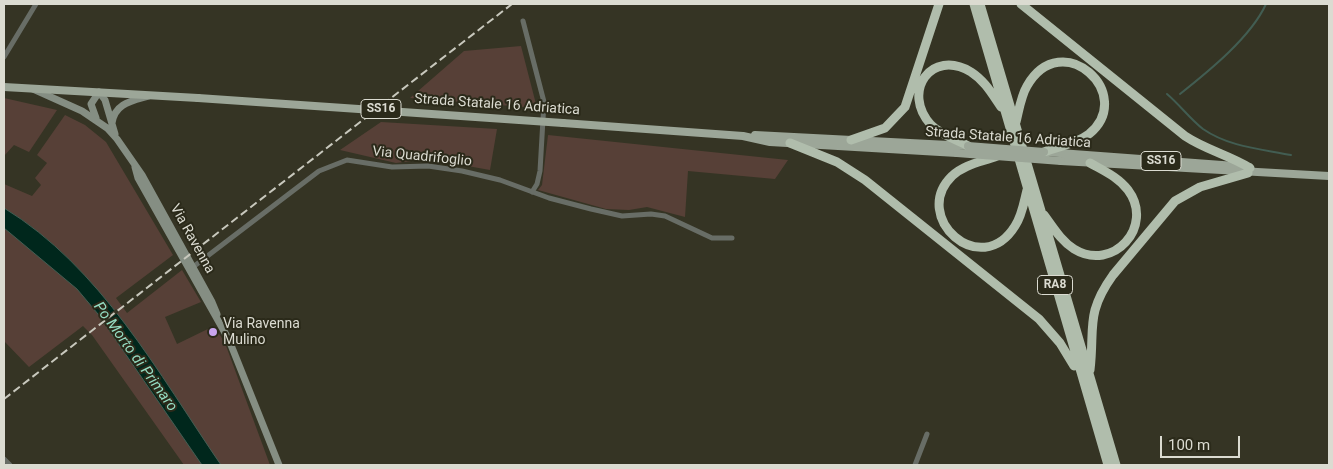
<!DOCTYPE html>
<style>
body{margin:0}
#map{position:relative;width:1333px;height:469px;overflow:hidden;background:#353424;font-family:Roboto,sans-serif}
canvas{display:block}
.frame{position:absolute;inset:0;border:5px solid #dbdbd1;pointer-events:none}
.scale{position:absolute;left:1160px;top:436px;width:80px;height:22px;box-sizing:border-box;border:2px solid #dbdbd1;border-top:0;padding-left:6px;font-size:15px;line-height:18px;white-space:nowrap;color:#dbdbd1;-webkit-text-stroke:4px #2b2a1a;paint-order:stroke}
</style>
<div id="map">
<canvas width="1333" height="469"></canvas>
<div class="frame"></div>
<div class="scale">100 m</div>
</div>
<script>
const c = document.querySelector('canvas').getContext('2d');
c.lineJoin = 'round';
function paint(path, color) { c.fillStyle = color; c.fill(path, 'evenodd'); }
function stroke(path, color, width, dash) { c.strokeStyle = color; c.lineWidth = width; c.lineCap = dash ? 'butt' : 'round'; c.setLineDash(dash || []); c.stroke(path); }
function write(font, color, halo, rows, align = 'center') {
  c.font = font + ' Roboto,sans-serif'; c.lineWidth = 4; c.setLineDash([]); c.textBaseline = 'middle'; c.strokeStyle = halo; c.fillStyle = color; for (const [text, x, y, turn = 0] of rows) {
    c.save(); c.translate(x, y); c.rotate((+turn || 0) * Math.PI / 180); c.textAlign = isNaN(turn) ? turn : align; if (halo) c.strokeText(text, 0, 0); c.fillText(text, 0, 0); c.restore();
  }
}
paint(new Path2D(`
 M521,46l16,62 -127,-10 54,-47z
 M4,98l53,12 -28,42 -15,-7 -10,11z
 M65,115l20,10 21,17 67,113 -57,43 11,15 55,-43 19,32 -36,15 12,27 37,-18 11,17 45,122h-86l-92,-130 -9,-9 -54,41 -25,-26v-157l28,12 9,-11 -6,-7 12,-15 -10,-8z
 M381,122l116,7 -7,41 -62,-11 -32,4 -56,-13z
 M548,135l240,25 -13,19 -87,-8 -3,46 -38,-10 -18,3 -23,-1 -68,-19 4,-5z`), '#574037');
const water = new Path2D(`
 M4,208c97,59 154,165 217,257h-19l-104,-151 -21,-25 -73,-61z`);
paint(water, '#00271c');
stroke(water, '#425d52', 1);
paint(new Path2D(`
 M116,309l3,3 -17,13 -2,-4z`), '#353424');
stroke(new Path2D(`
 M1167,94c13,11 23,25 36,35 26,18 58,20 88,26
 M1180,94c29,-23 71,-57 86,-90`), '#425d52', 2);
stroke(new Path2D(`
 M523,21l21,81 -4,69 -3,13 -5,8
 M4,57l32,-53
 M193,267l126,-96 28,-11 45,7 36,-1 34,5 38,9 49,18 42,11 31,7 29,-2 14,2 47,22h20
 M4,459l6,6
 M915,465l12,-31`), '#686d66', 5);
stroke(new Path2D(`
 M33,89l49,22 25,17 10,11 25,36 70,127 5,12
 M96,118l-5,-14 8,-12 6,8 10,34
 M112,123c3,-20 20,-22 37,-27
 M135,167l3,11 91,162 50,125`), '#858e83', 7);
stroke(new Path2D(`
 M4,87l194,11
 M563,123l180,13 27,6 187,11
 M755,135l213,11
 M1046,152l203,15
 M1061,161l268,15`), '#9ca698', 8);
stroke(new Path2D(`
 M974,4l134,461
 M980,4l136,461
 M1021,4l164,132c21,14 44,19 65,32
 M1016,122c3,-12 5,-26 11,-36 35,-61 110,9 62,48 -13,10 -30,12 -45,18
 M851,140l34,-12 20,-21 34,-103
 M790,143l47,19 28,18 174,139 21,24 14,23
 M968,146c-12,-7 -27,-11 -37,-21 -30,-33 0,-77 40,-53 14,9 21,22 30,35
 M997,156c-15,6 -32,8 -45,20 -42,41 29,105 63,50 7,-10 9,-24 12,-36
 M1044,215c9,12 17,26 30,34 39,24 81,-23 54,-59 -10,-13 -24,-19 -38,-27
 M1090,370c5,-42 -5,-56 23,-95l62,-74 25,-14 48,-14`), '#b0bdac', 9);
stroke(new Path2D(`
 M4,399l508,-395`), '#c8c8bd', 2, [8, 4]);
stroke(new Path2D(`
 M198,98l365,25
 M968,146l76,6
 M957,153l104,8`), '#9ca698', 8);
for (const [x, y, r, color] of [
 [213,332,5,"#c9a5ee"]
]) { const dot = new Path2D(); dot.arc(x, y, r, 0, 2 * Math.PI); c.fillStyle = color; c.fill(dot); stroke(dot, '#2b2a1a', 2); }
for (const [x, y, w] of [
 [381,109,40],
 [1161,161,40],
 [1055,285,35]
]) { const box = new Path2D(); box.roundRect(x - w / 2, y - 9.5, w, 19, 4); c.fillStyle = '#2b2a1a'; c.fill(box); stroke(box, '#dbdbd1', 1); }
write('bold 12px', '#dbdbd1', null, [
 ["SS16",381,109],
 ["SS16",1161,161],
 ["RA8",1055,285]
]);
write('14px', '#dbdbd1', '#2b2a1a', [
 ["Strada Statale 16 Adriatica",497,105,4],
 ["Strada Statale 16 Adriatica",1008,138,4],
 ["Via Quadrifoglio",422,157,6],
 ["Via Ravenna",192,239,61]
]);
write('14px', '#dbdbd1', '#2b2a1a', [
 ["Via Ravenna",223,324],
 ["Mulino",223,340]
], 'left');
write('italic 15px', '#95ddc3', '#2b2a1a', [
 ["Po Morto di Primaro",135,357,54]
]);
</script>
